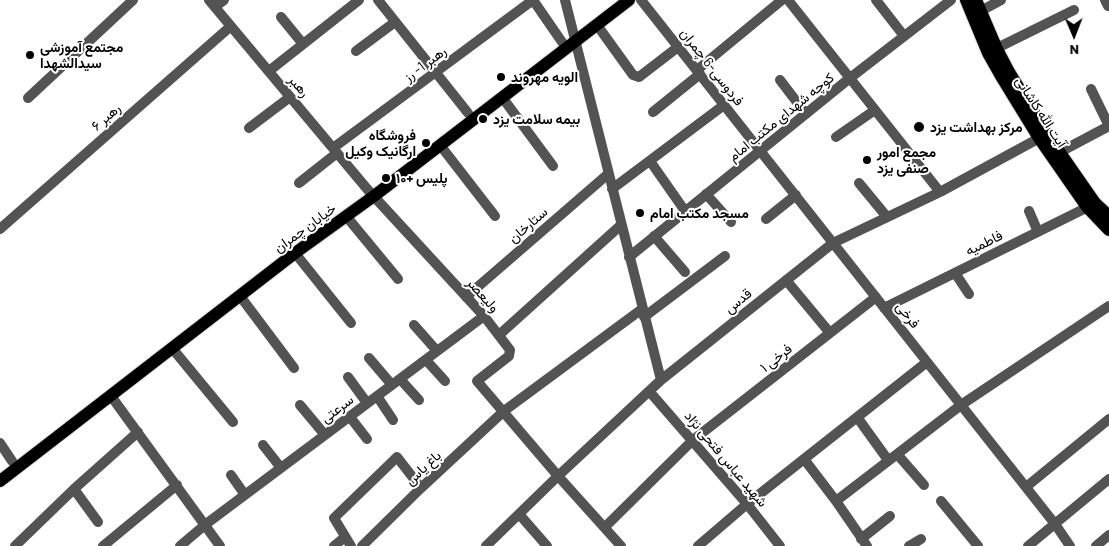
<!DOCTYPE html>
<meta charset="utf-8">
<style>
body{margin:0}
#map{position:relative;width:1109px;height:546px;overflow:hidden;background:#fff;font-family:Barlow,sans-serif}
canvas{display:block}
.north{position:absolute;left:1049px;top:10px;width:50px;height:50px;-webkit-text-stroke:4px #fff;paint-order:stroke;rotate:179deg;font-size:14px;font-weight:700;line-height:20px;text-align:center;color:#000}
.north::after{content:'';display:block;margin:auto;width:18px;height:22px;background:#000;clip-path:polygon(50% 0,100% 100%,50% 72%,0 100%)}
</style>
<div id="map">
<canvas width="1109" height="546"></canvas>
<div class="north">N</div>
</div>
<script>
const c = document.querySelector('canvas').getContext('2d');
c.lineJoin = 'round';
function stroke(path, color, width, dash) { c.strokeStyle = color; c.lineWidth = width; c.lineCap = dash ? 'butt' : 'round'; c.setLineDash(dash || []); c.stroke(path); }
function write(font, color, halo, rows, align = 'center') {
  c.font = font + ' Barlow,Vazirmatn,sans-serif'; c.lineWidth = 4; c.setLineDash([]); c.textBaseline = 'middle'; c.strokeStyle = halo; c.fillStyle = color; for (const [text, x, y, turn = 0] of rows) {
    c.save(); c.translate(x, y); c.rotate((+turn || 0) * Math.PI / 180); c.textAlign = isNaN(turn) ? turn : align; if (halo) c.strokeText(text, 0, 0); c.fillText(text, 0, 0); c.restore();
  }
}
const major = new Path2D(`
 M966,0l22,53 13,23 38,62 48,69 22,23
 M976,0l21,49 12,23 38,62 48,69 14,13
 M0,481l295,-228 79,-57 255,-196`);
stroke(major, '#dbdbdb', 14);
stroke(new Path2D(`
 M209,0l159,190 116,126 26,34 -1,6 -32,25 81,95 63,70
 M378,0l90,113
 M533,0l29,42
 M565,0l96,380
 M641,0l414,524 15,22
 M788,0l152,192
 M876,0l28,36
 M1105,0l3,6
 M215,7l9,-7
 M975,14l26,-14
 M281,17l22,27
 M597,25l36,50 6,2 39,-30
 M356,51l39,-29
 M991,51l83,-41
 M697,70l85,-70
 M269,71l90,-71
 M780,80l26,34
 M1091,89l18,37
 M502,97l51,69
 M28,98l105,-98
 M653,112l47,-38
 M249,128l41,-31
 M836,137l39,-27
 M440,145l55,71
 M333,148l200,-148
 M1060,152l49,-26
 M650,161l35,50
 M299,183l38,-30
 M859,183l28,34
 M612,189l112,-84
 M706,194l25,28
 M1029,211l9,21
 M346,216l52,63
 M766,219l30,-24
 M0,229l231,-203
 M654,236l31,36
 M295,253l56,70
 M629,257l221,-179 101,-78
 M955,273l14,21
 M786,280l44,53
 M240,296l54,72
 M466,297l142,-123
 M884,308l210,-104
 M644,317l81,-61
 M414,325l23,26
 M499,335l122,-110
 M172,348l61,74
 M369,358l23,27
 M426,360l19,21
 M348,377l19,26
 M400,379l19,21
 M649,391l98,113 33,42
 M111,396l109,150
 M377,396l16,24
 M300,405l25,30
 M350,417l17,22
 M857,417l31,43
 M0,443l12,18
 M263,445l18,23
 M897,454l27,31
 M804,459l32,42 31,45
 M231,475l14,20
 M1026,487l83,-68
 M74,489l24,33
 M836,501l125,-96 148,-99
 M941,501l37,45
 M519,514l28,32
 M605,527l88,-87 183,-143
 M861,539l29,-23
 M15,546l59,-57 64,-57
 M103,546l74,-61
 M180,546l26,-22 278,-208
 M334,546l11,-9
 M351,546l-17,-28 63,-61 24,31
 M362,546l59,-58 83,-77 138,-102
 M486,546l72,-70 103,-96 172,-137 107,-51 105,-57
 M698,546l49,-42 180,-142
 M909,546l12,-7
 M1028,546l81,-67
 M1096,546l13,-11`), '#535353', 10);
stroke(major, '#000', 12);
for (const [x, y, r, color] of [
 [30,55,5,"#000"],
 [501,77,5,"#000"],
 [483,119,5,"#000"],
 [919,127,6,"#000"],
 [426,143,5,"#000"],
 [867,160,5,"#000"],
 [386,178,5,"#000"],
 [640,213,5,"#000"]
]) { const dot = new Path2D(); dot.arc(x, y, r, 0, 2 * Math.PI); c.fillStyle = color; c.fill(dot); stroke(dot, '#fff', 2); }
write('bold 14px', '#000', '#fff', [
 ["مجتمع آموزشی",40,47],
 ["سیدالشهدا",40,63],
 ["الویه مهروند",511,77],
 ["بيمه سلامت يزد",493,119],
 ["مرکز بهداشت یزد",930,127],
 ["فروشگاه",416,135,"right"],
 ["ارگانیک وکیل",416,151,"right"],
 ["مجمع امور",877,152],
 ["صنفی یزد",877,168],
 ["پلیس +۱۰",396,178],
 ["مسجد مکتب امام",650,213]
], 'left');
write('14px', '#000', '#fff', [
 ["رهبر 1- رز",425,64,-37],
 ["فردوسی-6 چمران",712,67,52],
 ["رهبر",299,86,50],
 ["آیت الله کاشانی",1041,112,57],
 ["رهبر ۶",106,117,-41],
 ["کوچه شهدای مکتب امام",781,117,-39],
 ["ستارخان",528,225,-41],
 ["خیابان چمران",305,228,-36],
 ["فاطمیه",984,243,-26],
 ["ولیعصر",483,295,48],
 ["قدس",738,301,-39],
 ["فرخی",908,315,52],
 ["فرخی ۱",776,358,-38],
 ["سرعتی",337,409,-37],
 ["شهید عباس فتحی نژاد",726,459,50],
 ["باغ یاس",423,468,-43]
]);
</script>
